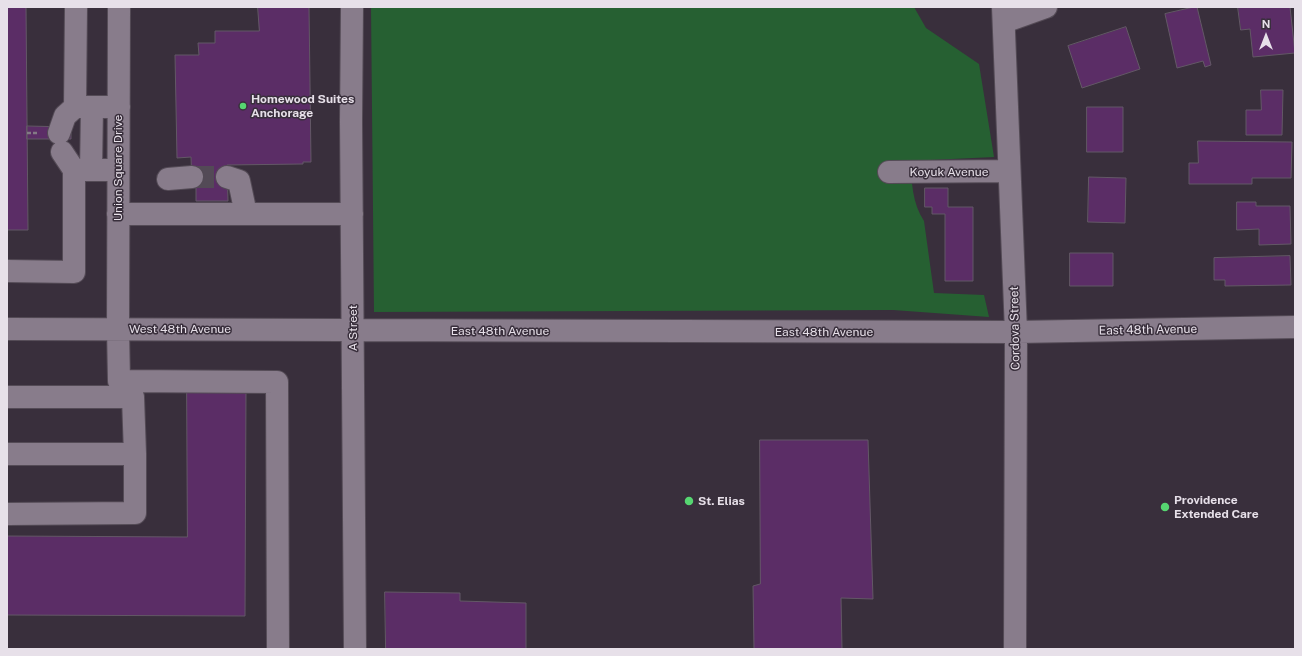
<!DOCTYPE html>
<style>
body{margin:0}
#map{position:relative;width:1302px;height:656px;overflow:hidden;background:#392f3c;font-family:"Public Sans",sans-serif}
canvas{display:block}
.frame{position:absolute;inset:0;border:8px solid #e7e0e9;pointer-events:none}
.north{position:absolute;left:1246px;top:16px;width:40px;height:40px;-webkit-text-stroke:3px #392f3c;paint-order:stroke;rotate:0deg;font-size:11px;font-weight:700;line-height:16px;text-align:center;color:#e7e0e9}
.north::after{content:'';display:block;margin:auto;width:14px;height:18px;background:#e7e0e9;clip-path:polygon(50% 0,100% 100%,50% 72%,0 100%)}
</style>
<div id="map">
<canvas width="1302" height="656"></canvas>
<div class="frame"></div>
<div class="north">N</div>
</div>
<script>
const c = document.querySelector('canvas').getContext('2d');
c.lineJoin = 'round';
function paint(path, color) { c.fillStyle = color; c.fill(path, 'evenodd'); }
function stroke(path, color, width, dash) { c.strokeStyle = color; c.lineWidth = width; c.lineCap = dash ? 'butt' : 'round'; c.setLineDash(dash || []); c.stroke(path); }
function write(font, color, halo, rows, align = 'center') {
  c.font = font + ' "Public Sans",sans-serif'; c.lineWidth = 3; c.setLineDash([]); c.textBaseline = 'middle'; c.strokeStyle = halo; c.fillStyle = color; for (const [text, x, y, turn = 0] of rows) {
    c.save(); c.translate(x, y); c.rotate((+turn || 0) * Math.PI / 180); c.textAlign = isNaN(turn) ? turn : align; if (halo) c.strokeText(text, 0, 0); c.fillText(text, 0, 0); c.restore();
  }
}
paint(new Path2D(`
 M371,7h543l12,21 53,36 15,93 -84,4c2,21 2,42 14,60l10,72 50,2 5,22 -96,-7 -519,2z`), '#266032');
const building = new Path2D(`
 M7,7h19l2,223h-21z
 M258,7h51l2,155h-8v2l-76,1 1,36h-32v-14h-4l-1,-30 -14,1 -2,-103h24l-1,-12h17v-12h44z
 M1194,7h3l14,58 -6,2 -2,-6 -26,7 -12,-54z
 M1238,7h52l5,46 -42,4 -3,-28 -9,1z
 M1126,27l14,42 -58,19 -14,-42z
 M1261,90h22l-1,45h-36v-25h15z
 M1087,107h36v45h-36z
 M27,126l44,1v12h-44z
 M1198,141l94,1 -1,36h-39v6h-63v-21h9z
 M1089,177l37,1 -1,45 -37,-1z
 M925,188h23v19h25v74h-28v-67h-13v-7h-7z
 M1237,202h19v4h34l1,38 -32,1v-16l-22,1z
 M1070,253h43v33h-43z
 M1290,256l1,29 -66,1v-6h-11v-22z
 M187,387l59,1 -1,228 -238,-1v-79l180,1z
 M760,440h108l5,159 -32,-1 1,51h-88l-1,-63 7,-2z
 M385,592l75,1v8l66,2v46h-140z`);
paint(building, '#5b2d66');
stroke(building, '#635866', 1);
stroke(new Path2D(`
 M192,177h35`), '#534a56', 22, [22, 11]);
const minor = new Path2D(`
 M76,7l-1,100h44
 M352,7l-1,114 4,528
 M1003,7l13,325 -1,317
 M1004,22l42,-15
 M59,133l6,-17 10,-9
 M62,152l12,18
 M91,170l1,-63
 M889,172l120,-1
 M227,177l12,4 7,33
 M168,179l24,-2
 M118,214h234
 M7,271l67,1v-102h44
 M7,329l1009,3 279,-5
 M119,381l158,1 1,267
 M7,397h126
 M7,454h128l-2,-57 -14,-16 -1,-52 1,-322
 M7,514l128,-1v-59`);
stroke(minor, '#544b56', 24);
stroke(new Path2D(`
 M27,133h11`), '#837a85', 2.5, [4, 2]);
stroke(minor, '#887c8b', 22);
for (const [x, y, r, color] of [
 [243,106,4,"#56d671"],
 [689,501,5,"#56d671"],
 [1165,507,5,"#56d671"]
]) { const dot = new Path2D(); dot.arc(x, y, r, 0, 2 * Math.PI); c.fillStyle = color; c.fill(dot); stroke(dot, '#392f3c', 1.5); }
write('bold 12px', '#e7e0e9', '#392f3c', [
 ["Homewood Suites",251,99],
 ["Anchorage",251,113],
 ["Providence",1174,500],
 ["Extended Care",1174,514],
 ["St. Elias",698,501]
], 'left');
write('12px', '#e7e0e9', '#392f3c', [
 ["Union Square Drive",118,168,-90],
 ["Koyuk Avenue",949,172],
 ["A Street",353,328,-90],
 ["Cordova Street",1015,328,-91],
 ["West 48th Avenue",180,329],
 ["East 48th Avenue",1148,330,-1],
 ["East 48th Avenue",500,331],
 ["East 48th Avenue",824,332]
]);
</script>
